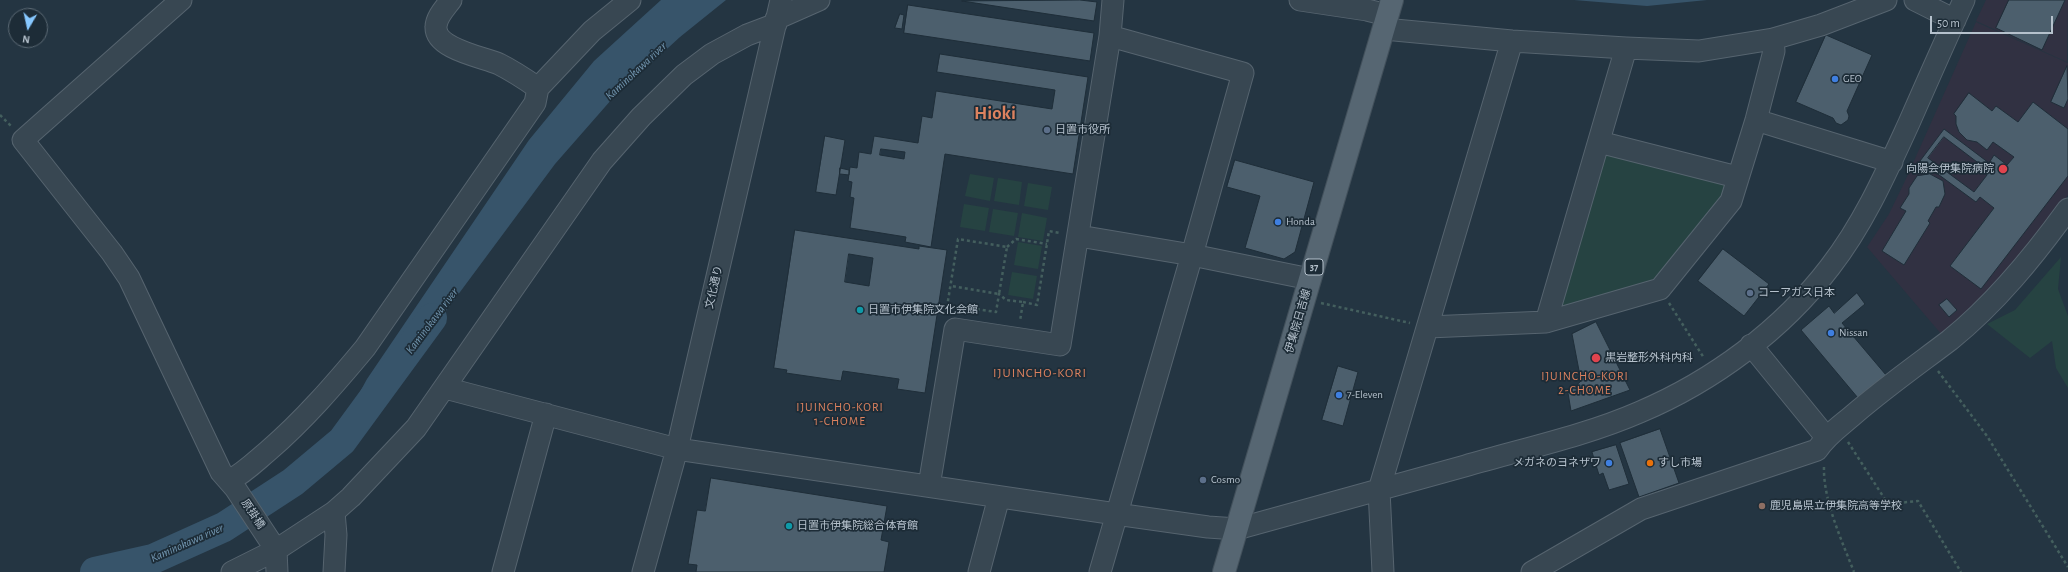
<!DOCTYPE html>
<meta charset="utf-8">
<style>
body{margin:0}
#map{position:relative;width:2068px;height:572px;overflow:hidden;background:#243542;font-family:"Alegreya Sans",sans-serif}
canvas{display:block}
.north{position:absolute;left:8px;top:8px;width:40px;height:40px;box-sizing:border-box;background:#1d2c37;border:1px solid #5a6873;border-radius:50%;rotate:189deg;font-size:11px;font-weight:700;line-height:16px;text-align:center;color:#b5c1cc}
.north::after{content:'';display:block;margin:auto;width:14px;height:18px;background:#87c8ff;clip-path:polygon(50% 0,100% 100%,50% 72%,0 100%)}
.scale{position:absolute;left:1930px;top:16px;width:123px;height:18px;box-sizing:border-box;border:2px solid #b5c1cc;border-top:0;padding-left:5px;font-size:12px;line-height:14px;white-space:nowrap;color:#b5c1cc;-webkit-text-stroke:3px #1d2c37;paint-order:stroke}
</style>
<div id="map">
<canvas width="2068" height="572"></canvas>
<div class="north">N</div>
<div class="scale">50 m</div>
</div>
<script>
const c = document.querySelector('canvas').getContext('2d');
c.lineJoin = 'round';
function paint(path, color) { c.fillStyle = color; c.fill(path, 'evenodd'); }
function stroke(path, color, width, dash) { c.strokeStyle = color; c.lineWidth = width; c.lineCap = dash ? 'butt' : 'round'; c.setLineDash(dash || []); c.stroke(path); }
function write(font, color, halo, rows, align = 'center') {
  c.font = font + ' "Alegreya Sans","Noto Sans JP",sans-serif'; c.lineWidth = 3.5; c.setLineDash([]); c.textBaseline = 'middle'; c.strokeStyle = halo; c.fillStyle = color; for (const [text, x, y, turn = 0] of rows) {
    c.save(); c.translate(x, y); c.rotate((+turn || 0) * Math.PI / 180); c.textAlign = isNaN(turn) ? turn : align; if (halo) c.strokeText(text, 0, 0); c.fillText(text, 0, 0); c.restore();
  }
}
paint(new Path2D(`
 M1986,0h82l-1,62 -91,-41z
 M1976,22l92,41v132l-36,49 -46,53 -44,38 -75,-88 22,-33 16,-33z`), '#313142');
paint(new Path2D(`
 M1602,153l121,29 3,6 -3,10 -67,85 -91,26 -6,-5z
 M970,174l24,4 -4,23 -25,-5z
 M998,178l24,4 -3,23 -25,-4z
 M1028,183l24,4 -4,23 -24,-4z
 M964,204l25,4 -4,23 -25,-4z
 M993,209l25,4 -4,23 -25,-4z
 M1022,213l25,5 -4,23 -25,-4z
 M1018,242l24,4 -4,23 -24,-4z
 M2061,257l-3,32 10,27v72l-12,-20 -4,-27 -22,17 -43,-34 28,-14z
 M1012,272l25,4 -4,23 -25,-4z`), '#264342');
paint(new Path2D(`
 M661,0h65l-46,37 -68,62 -57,65 -115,155 -92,95 19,-35 162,-239 65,-79z
 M1574,0h133l-60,6z`), '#37546a');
stroke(new Path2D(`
 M95,572l58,-13 71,-32 69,-45 49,-41 90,-123`), '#37546a', 30);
const building = new Path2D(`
 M1080,0l17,2 -3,19 -132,-20z
 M2009,0h56l-23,50 -46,-22z
 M908,5l186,28 -4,28 -186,-28z
 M900,14l4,1 -2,14 -7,-1z
 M1826,35l46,20 -25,56 2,5 -1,4 -7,5 -5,-2 -3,-5 -37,-16z
 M940,54l148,23 -15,97 -128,-20 -14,93 -26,-5 1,-5 -56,-9 4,-30 -4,-1 2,-15 -4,-1 2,-14 7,1 2,-16 12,2 3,-18 44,7 4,-27 10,2 4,-27 116,18 3,-19 -118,-18zM881,149l24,3 -1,7 -24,-4z
 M2067,66l1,33 -4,9 -13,-6z
 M1969,93l23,18 4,-5 22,16 15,-20 35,27v47l-87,113 -31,-23 44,-58 -14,-11 -4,5 -56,-41 24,-32 45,34 5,-8 13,10 7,-8 -21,-15 -6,8 -10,-8 -10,-2 -8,-8 -3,-8v-8l-2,-2zM1944,137l41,31 -2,4 4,3 -13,17 -46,-34z
 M825,136l20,4 -9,55 -20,-3z
 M1235,160l79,22 -19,70 -11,7 -39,-11 15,-52 -33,-9z
 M840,168l9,2v5l-9,-1z
 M1930,174l13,7 2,13 -6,13h-3l-8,14 2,2 -26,42 -22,-14 24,-40 -6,-3 9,-14v-6l8,-12z
 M795,230l124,19v-3l28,4 -22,143 -28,-4 2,-10 -56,-8 -2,10 -55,-8 1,-3 -13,-2zM849,254l24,4 -4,28 -24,-4z
 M1723,249l46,35 -25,32 -46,-35z
 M1857,293l8,11 -23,19 44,52 -28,23 -57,-68 28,-24 5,7z
 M1947,299l10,11 -8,7 -10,-12z
 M1596,322l34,68 -59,21 -3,-18 13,-12 -9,-47z
 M1338,366l20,6 -15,54 -21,-6z
 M1660,429l19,54 -40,14 -19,-54z
 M1616,445l13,39 -20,6 -6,-17 -4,2 -7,-23z
 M711,478l176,28 -6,34 8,2 -5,30h-188l1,-7 -9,-1 9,-54 8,1z`);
paint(building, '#4c5f6d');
stroke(building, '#1f2e39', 1);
const minor = new Path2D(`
 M181,0l-158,140 89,113 17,25 92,194 14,16 41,62 1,22
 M451,0c-5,7 -15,17 -15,27 -1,22 47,30 63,37 14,7 26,15 39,24
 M1300,0l67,10 20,5
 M1915,0l40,20
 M776,19l43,-19
 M1384,29l128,12 114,7 73,3 74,-12 48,-14 65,-25
 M1756,120l136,42
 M1599,142l138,35
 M1079,236l113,19 118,24
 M1546,322l80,-274
 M1428,327l118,-5 114,-33 71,-88 25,-81 18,-69 -1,-12
 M1751,345l75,92
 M445,388l232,61 439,65 92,13 29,2c76,-21 152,-42 228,-63 58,-17 120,-30 175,-54 73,-31 142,-82 190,-145 34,-44 56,-94 79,-144 18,-41 36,-82 55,-123
 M229,481c15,-8 26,-19 39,-30 36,-31 67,-67 97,-103l170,-245 3,-15 54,-57 38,-31
 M929,486l26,-157 105,16 50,-309 3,-36
 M334,512l2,23 -2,37
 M232,572l44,-22 58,-38 17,-15 65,-69 186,-267 39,-44 43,-42 28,-21 35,-19 29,-11
 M503,572l43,-158
 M643,572l34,-123 104,-449
 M979,572l20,-75
 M1100,572l92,-317 51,-182 -133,-37
 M1383,572l-4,-82 133,-449
 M1532,572l109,-63 176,-59c9,-14 22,-23 35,-34 31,-27 65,-51 98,-76 46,-37 84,-84 118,-131`);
const major = new Path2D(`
 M1224,572l168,-572`);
stroke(minor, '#56646f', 23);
stroke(major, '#42505b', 24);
stroke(new Path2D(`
 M0,115l12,12
 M1007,247l9,-8 31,5
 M1023,302l14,3 12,-74 11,2
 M1321,303l89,20
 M1669,303l35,55
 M968,312l1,-4 27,4 3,-18 7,6 17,2 -3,19
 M946,313l12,-74 49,8 -8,47 -48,-8
 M1938,371l49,65 81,131
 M1848,442l40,62 30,-3 43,71
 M1824,467c-1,33 18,74 30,105`), '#445f5e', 2.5, [3, 3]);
stroke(minor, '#384752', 21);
stroke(major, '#566672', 22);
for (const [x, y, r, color] of [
 [1835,79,4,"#3f7fe0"],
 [1047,130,4,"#5c6f8a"],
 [2003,169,5,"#e0444e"],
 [1278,222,4,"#3f7fe0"],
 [1750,293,4,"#5c6f8a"],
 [860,310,4,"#0f9aa8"],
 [1831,333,4,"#3f7fe0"],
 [1596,358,5,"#e0444e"],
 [1339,395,4,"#3f7fe0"],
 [1609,463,4,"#3f7fe0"],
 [1650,463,4,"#e8710a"],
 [1203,480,4,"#5c6f8a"],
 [1762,506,4,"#8d6e63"],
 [789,526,4,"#0f9aa8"]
]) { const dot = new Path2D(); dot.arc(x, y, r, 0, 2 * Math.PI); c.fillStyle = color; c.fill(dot); stroke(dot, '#1d2c37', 1.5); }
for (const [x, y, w] of [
 [1314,267,18]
]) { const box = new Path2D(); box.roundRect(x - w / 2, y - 8, w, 16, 3); c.fillStyle = '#1d2c37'; c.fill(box); stroke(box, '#b5c1cc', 1); }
write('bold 10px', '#b5c1cc', null, [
 ["37",1314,267]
]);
write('11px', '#b5c1cc', '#1d2c37', [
 ["GEO",1843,79],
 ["日置市役所",1055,130],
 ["向陽会伊集院病院",1994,169,"right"],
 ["Honda",1286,222],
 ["コーアガス日本",1758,293],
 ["日置市伊集院文化会館",868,310],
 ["Nissan",1839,333],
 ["黒岩整形外科内科",1605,358],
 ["7-Eleven",1347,395],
 ["メガネのヨネザワ",1601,463,"right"],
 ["すし市場",1658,463],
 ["Cosmo",1211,480],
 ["鹿児島県立伊集院高等学校",1770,506],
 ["日置市伊集院総合体育館",797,526]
], 'left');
write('11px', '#b5c1cc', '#1d2c37', [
 ["文化通り",714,287,-77],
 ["伊集院日吉線",1298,321,-74],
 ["原掛橋",253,514,56]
]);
write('italic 12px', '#7397b1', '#1d2c37', [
 ["Kaminokawa river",636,71,-43],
 ["Kaminokawa river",432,321,-53],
 ["Kaminokawa river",187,543,-24]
]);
c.letterSpacing = '1px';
write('12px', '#dd825f', '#1d2c37', [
 ["IJUINCHO-KORI",1585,376],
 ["2-CHOME",1585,390],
 ["IJUINCHO-KORI",840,407],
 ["1-CHOME",840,421]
]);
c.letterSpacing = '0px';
c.letterSpacing = '1px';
write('13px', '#dd825f', '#1d2c37', [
 ["IJUINCHO-KORI",1040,373]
]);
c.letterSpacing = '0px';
write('bold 19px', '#dd825f', '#1d2c37', [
 ["Hioki",995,113]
]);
</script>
